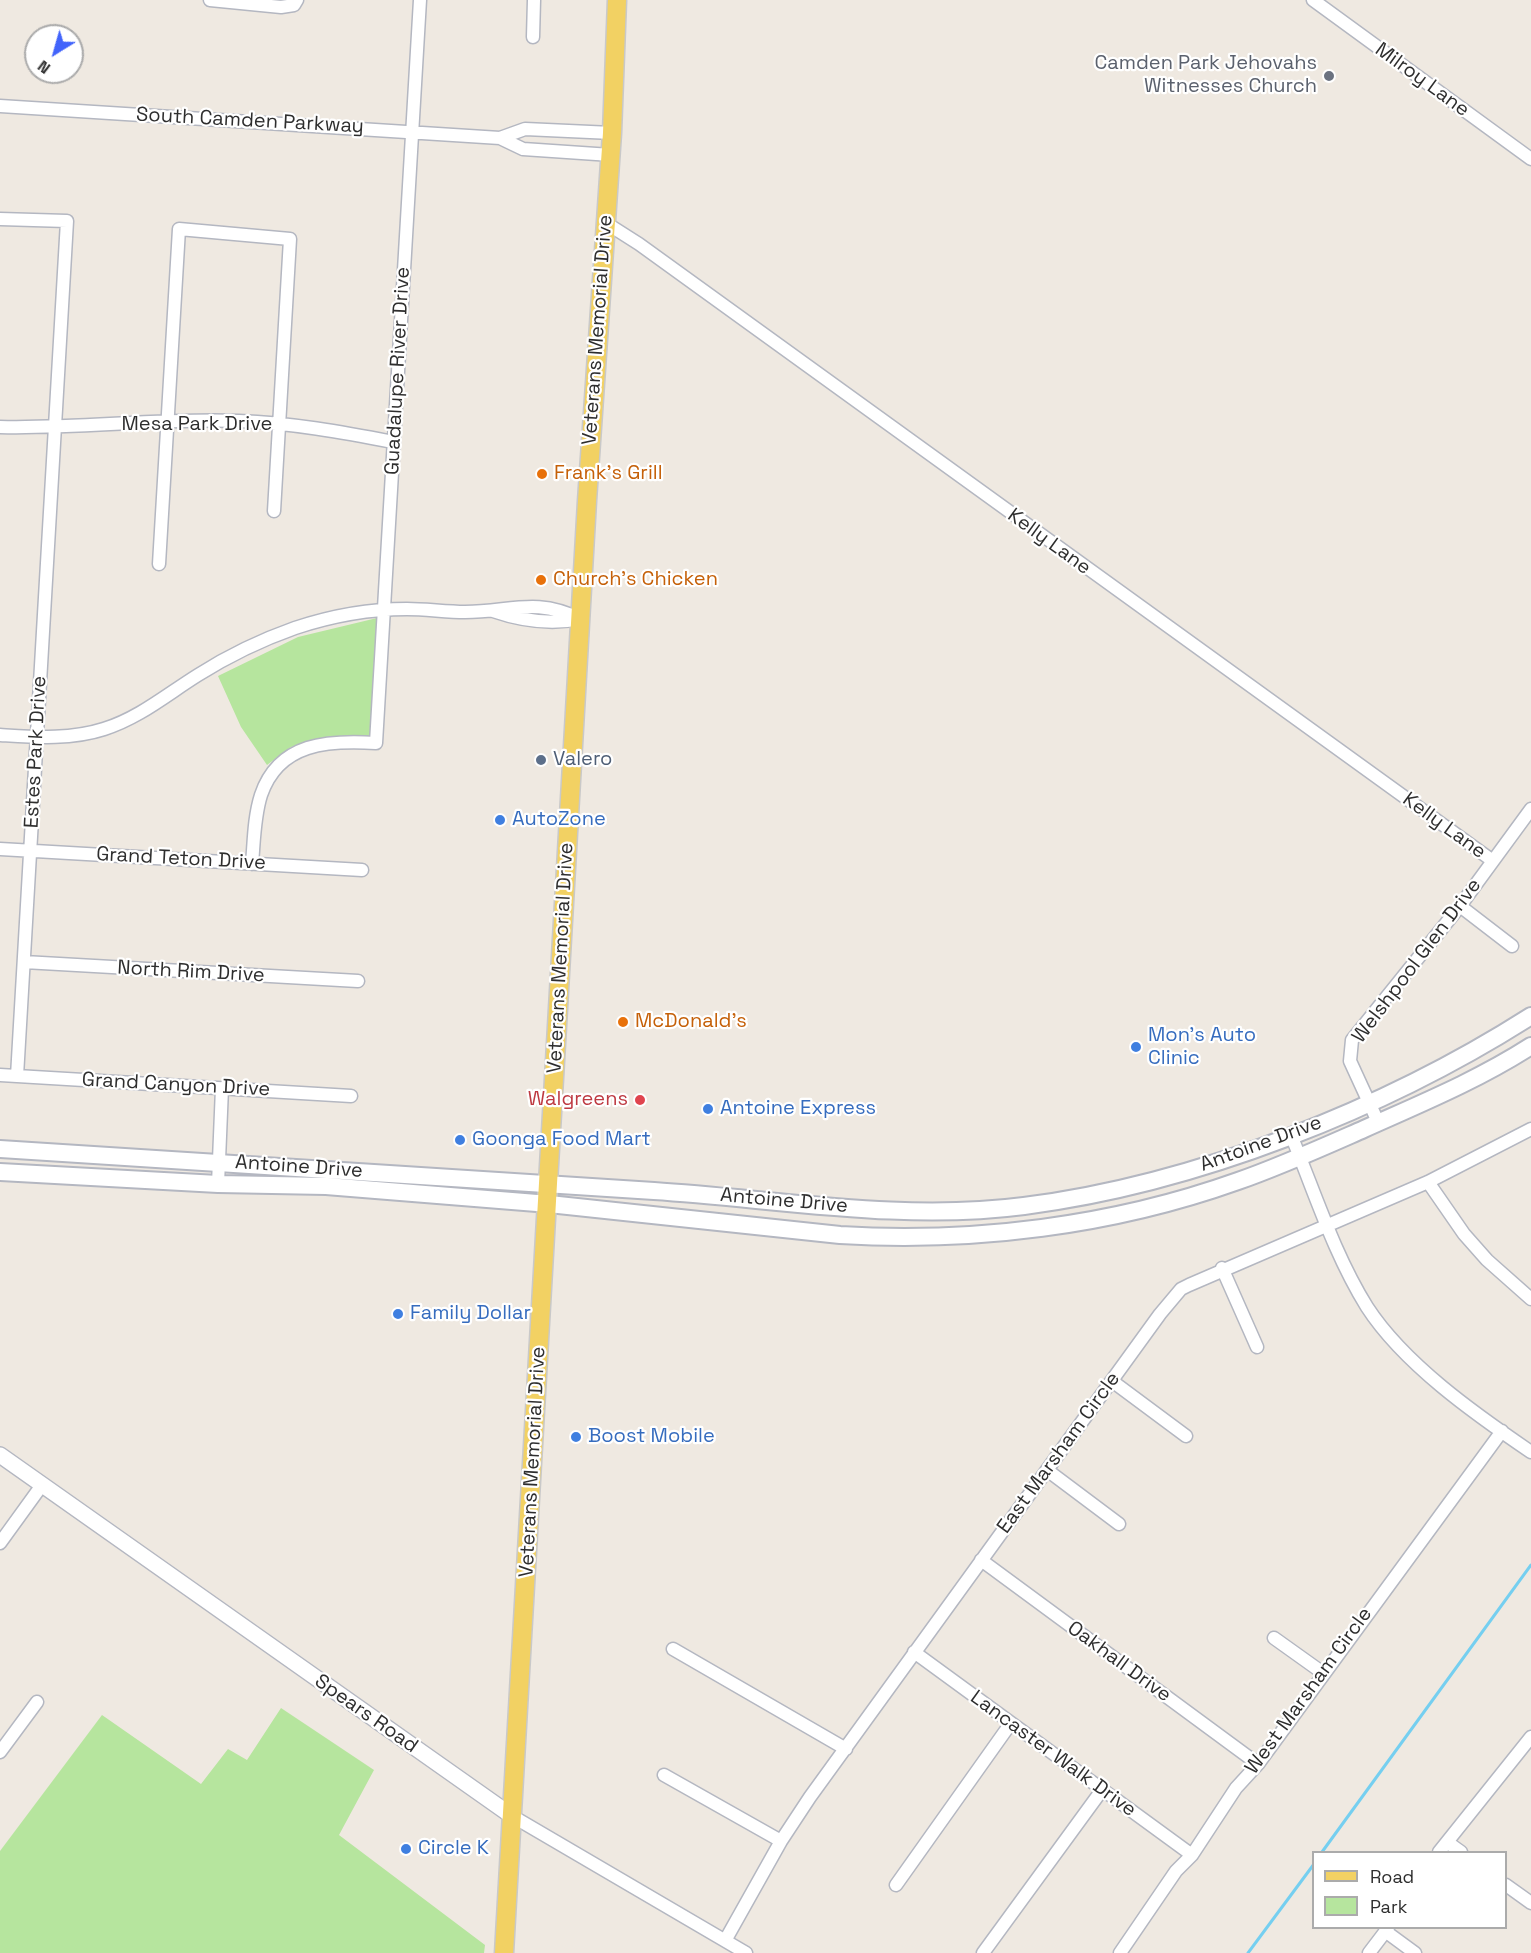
<!DOCTYPE html>
<style>
body{margin:0}
#map{position:relative;width:1531px;height:1953px;overflow:hidden;background:#efe9e1;font-family:"Space Grotesk",sans-serif}
canvas{display:block}
.legend{position:absolute;left:1312px;top:1851px;width:195px;height:78px;box-sizing:border-box;background:#fff;border:2px solid #ababab;margin:0;padding:8px 10px;list-style:none;font-size:18px;color:#2e2e2e}
.legend li{display:flex;align-items:center;gap:12px;height:30px}
.legend b{width:30px;border:2px solid #ababab}
.north{position:absolute;left:24px;top:24px;width:60px;height:60px;box-sizing:border-box;background:#fff;border:2px solid #ababab;border-radius:50%;rotate:217deg;font-size:16px;font-weight:700;line-height:24px;text-align:center;color:#2e2e2e}
.north::after{content:'';display:block;margin:auto;width:21px;height:27px;background:#4264fb;clip-path:polygon(50% 0,100% 100%,50% 72%,0 100%)}
</style>
<div id="map">
<canvas width="1531" height="1953"></canvas>
<ul class="legend">
<li><b style="height:8px;background:#f2d163"></b>Road</li>
<li><b style="height:16px;background:#b6e59e"></b>Park</li>
</ul>
<div class="north">N</div>
</div>
<script>
const c = document.querySelector('canvas').getContext('2d');
c.lineJoin = 'round';
function paint(path, color) { c.fillStyle = color; c.fill(path, 'evenodd'); }
function stroke(path, color, width, dash) { c.strokeStyle = color; c.lineWidth = width; c.lineCap = dash ? 'butt' : 'round'; c.setLineDash(dash || []); c.stroke(path); }
function write(font, color, halo, rows, align = 'center') {
  c.font = font + ' "Space Grotesk",sans-serif'; c.lineWidth = 4.5; c.setLineDash([]); c.textBaseline = 'middle'; c.strokeStyle = halo; c.fillStyle = color; for (const [text, x, y, turn = 0] of rows) {
    c.save(); c.translate(x, y); c.rotate((+turn || 0) * Math.PI / 180); c.textAlign = isNaN(turn) ? turn : align; if (halo) c.strokeText(text, 0, 0); c.fillText(text, 0, 0); c.restore();
  }
}
paint(new Path2D(`
 M377,618l-7,118h-32l-47,11 -24,18 -26,-38 -23,-51 80,-39z
 M281,1708l93,62 -35,65 146,110 -1,8h-484v-102l102,-136 99,69 27,-35 19,11z`), '#b6e59e');
stroke(new Path2D(`
 M1322,1852l209,-287
 M1248,1953l66,-89`), '#75cff0', 3);
const minor = new Path2D(`
 M210,0l71,7 13,-2 3,-5
 M1313,0l218,159
 M533,37l1,-37
 M0,106l500,32 23,11 88,6
 M500,138l25,-9 87,4
 M0,219l67,2 -50,855
 M606,223l33,21 854,617
 M0,427c80,2 159,-9 239,-6 52,2 103,11 154,21
 M159,564l20,-335 111,10 -16,272
 M493,611c29,10 57,14 87,8
 M0,735c34,2 70,5 104,-6 35,-11 62,-34 94,-54 30,-19 63,-35 97,-47 36,-12 74,-19 112,-19 19,0 39,3 58,3 45,0 71,-15 115,7
 M0,849l362,21
 M252,864c2,-23 2,-47 9,-69 18,-53 68,-55 115,-52l44,-743
 M1460,906l52,40
 M24,962l334,19
 M0,1075l351,21
 M1378,1122l-28,-61 2,-21 108,-134 71,-97
 M1291,1135c24,58 43,119 76,172 37,57 108,107 164,145
 M1428,1182l36,52 23,26 44,39
 M218,1184l4,-96
 M1222,1268l35,79
 M1112,1381l74,55
 M1047,1470l72,54
 M0,1543l42,-58
 M981,1560l277,204
 M1274,1638l49,35
 M673,1649l173,100
 M914,1652l278,203
 M0,1752l37,-50
 M664,1775l117,66
 M512,1816l234,137
 M1447,1842l14,10
 M1439,1852l92,-115
 M896,1885l115,-162
 M1506,1885l25,18
 M1385,1931l30,22
 M726,1939l55,-98 29,-44 350,-483 21,-25 8,-4 239,-103 103,-53
 M983,1953l119,-163
 M1120,1953l56,-82 16,-16 44,-67 22,-24 244,-333
 M1369,1953l19,-25`);
const tertiary = new Path2D(`
 M0,1455l512,361`);
const secondary = new Path2D(`
 M0,1149c218,13 436,27 654,42 123,8 248,31 370,15 172,-22 361,-97 507,-190
 M0,1172l218,12 108,2 223,18 291,31c134,8 272,-9 398,-54 43,-15 85,-34 126,-52 58,-26 114,-49 167,-83`);
const primary = new Path2D(`
 M504,1953l83,-1452 25,-368 5,-133`);
stroke(minor, '#b4b7c1', 15);
stroke(tertiary, '#b4b7c1', 18);
stroke(secondary, '#b4b7c1', 20);
stroke(primary, '#c9c9c9', 21);
stroke(minor, '#fff', 12);
stroke(tertiary, '#fff', 15);
stroke(secondary, '#fff', 16);
stroke(primary, '#f2d163', 18);
for (const [x, y, r, color] of [
 [1329,76,6,"#6b7280"],
 [542,474,6,"#e8710a"],
 [541,580,6,"#e8710a"],
 [541,760,6,"#5c6f8a"],
 [500,820,6,"#3f7fe0"],
 [623,1022,6,"#e8710a"],
 [1136,1047,6,"#3f7fe0"],
 [640,1100,6,"#e0444e"],
 [708,1109,6,"#3f7fe0"],
 [460,1140,6,"#3f7fe0"],
 [398,1314,6,"#3f7fe0"],
 [576,1437,6,"#3f7fe0"],
 [406,1849,6,"#3f7fe0"]
]) { const dot = new Path2D(); dot.arc(x, y, r, 0, 2 * Math.PI); c.fillStyle = color; c.fill(dot); stroke(dot, '#fff', 2); }
write('20px', '#5b616d', '#fff', [
 ["Camden Park Jehovahs",1317,64],
 ["Witnesses Church",1317,87]
], 'right');
write('20px', '#2e2e2e', '#fff', [
 ["Milroy Lane",1422,80,36],
 ["South Camden Parkway",250,121,3],
 ["Veterans Memorial Drive",598,330,-86],
 ["Guadalupe River Drive",398,371,-87],
 ["Mesa Park Drive",197,425],
 ["Kelly Lane",1049,542,36],
 ["Estes Park Drive",36,752,-87],
 ["Kelly Lane",1444,826,36],
 ["Grand Teton Drive",181,859,3],
 ["Veterans Memorial Drive",561,958,-87],
 ["Welshpool Glen Drive",1417,961,-53],
 ["North Rim Drive",191,972,3],
 ["Grand Canyon Drive",176,1085,3],
 ["Antoine Drive",1261,1144,-20],
 ["Antoine Drive",299,1167,4],
 ["Antoine Drive",784,1201,5],
 ["East Marsham Circle",1059,1453,-54],
 ["Veterans Memorial Drive",533,1462,-87],
 ["Oakhall Drive",1119,1662,36],
 ["West Marsham Circle",1309,1691,-54],
 ["Spears Road",366,1714,35],
 ["Lancaster Walk Drive",1053,1754,36]
]);
write('20px', '#c56008', '#fff', [
 ["Frank's Grill",554,474],
 ["Church's Chicken",553,580],
 ["McDonald's",635,1022]
], 'left');
write('20px', '#4e5e75', '#fff', [
 ["Valero",553,760]
], 'left');
write('20px', '#366cbe', '#fff', [
 ["AutoZone",512,820],
 ["Mon's Auto",1148,1036],
 ["Clinic",1148,1059],
 ["Antoine Express",720,1109],
 ["Goonga Food Mart",472,1140],
 ["Family Dollar",410,1314],
 ["Boost Mobile",588,1437],
 ["Circle K",418,1849]
], 'left');
write('20px', '#be3a42', '#fff', [
 ["Walgreens",628,1100]
], 'right');
</script>
